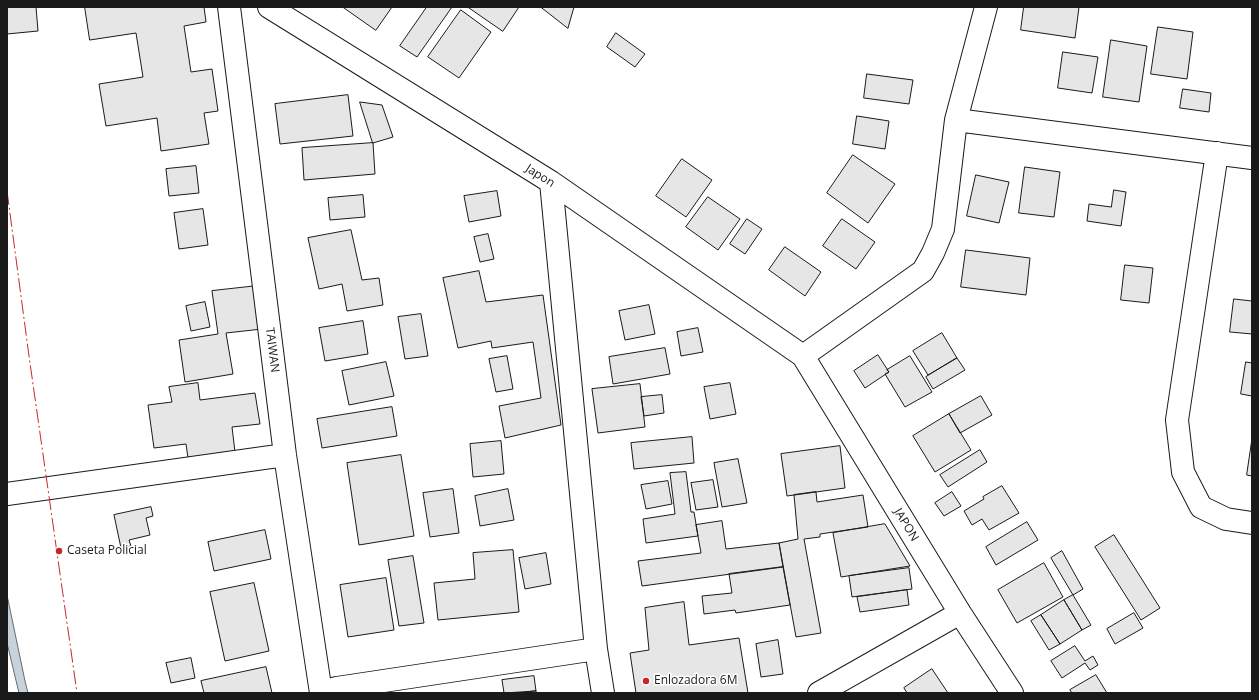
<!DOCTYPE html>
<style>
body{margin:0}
#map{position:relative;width:1259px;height:700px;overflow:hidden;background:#fff;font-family:"Open Sans",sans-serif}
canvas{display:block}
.frame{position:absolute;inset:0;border:8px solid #1a1a1a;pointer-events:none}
</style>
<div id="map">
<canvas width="1259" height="700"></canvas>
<div class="frame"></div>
</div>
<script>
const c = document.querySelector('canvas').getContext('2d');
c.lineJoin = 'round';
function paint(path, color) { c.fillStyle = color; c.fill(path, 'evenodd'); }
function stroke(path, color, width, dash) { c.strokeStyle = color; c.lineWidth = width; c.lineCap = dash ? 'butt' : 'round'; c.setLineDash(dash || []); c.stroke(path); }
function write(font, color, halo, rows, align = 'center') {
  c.font = font + ' "Open Sans",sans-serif'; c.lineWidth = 3; c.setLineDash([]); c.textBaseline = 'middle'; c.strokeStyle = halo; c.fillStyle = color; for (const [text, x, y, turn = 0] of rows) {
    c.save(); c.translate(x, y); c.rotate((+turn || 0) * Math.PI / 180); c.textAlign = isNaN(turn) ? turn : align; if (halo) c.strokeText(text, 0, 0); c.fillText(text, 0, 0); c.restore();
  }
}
const water = new Path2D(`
 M7,595l18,86 3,12h-9l-12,-50z`);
paint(water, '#c6d2dc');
stroke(water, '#6a6a6a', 1);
const building = new Path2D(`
 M7,7h29l2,24 -31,3z
 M85,7h119l2,15 -22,4 7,46 21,-3 6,42 -14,2 5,31 -48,7 -4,-33 -51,8 -7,-42 44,-7 -7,-44 -46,7z
 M343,7h49l-16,23z
 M427,7h25l-35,50 -17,-11z
 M468,7h51l-16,24z
 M541,7h33l-6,21z
 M1024,7h55l-4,31 -54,-8z
 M461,10l30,22 -32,46 -31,-21z
 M1158,27l35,5 -6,47 -36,-5z
 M616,33l29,21 -10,13 -28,-20z
 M1111,40l36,6 -8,56 -36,-5z
 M1063,52l35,5 -6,36 -34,-5z
 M867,74l46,6 -4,24 -45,-6z
 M1183,89l28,4 -2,19 -29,-4z
 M348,95l5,41 -73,8 -5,-40z
 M360,102l22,3 11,32 -20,6z
 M857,116l32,5 -4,28 -32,-5z
 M373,143l2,31 -71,6 -2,-32z
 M853,155l42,29 -27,39 -41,-30z
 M682,159l30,21 -26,37 -30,-21z
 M196,166l3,27 -30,3 -3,-27z
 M1025,167l35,5 -6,45 -35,-4z
 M976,175l33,7 -10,41 -32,-7z
 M1114,190l12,2 -5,34 -34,-5 2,-17 22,3z
 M497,191l4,25 -32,6 -5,-26z
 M363,195l2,22 -35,3 -2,-22z
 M708,197l32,22 -22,31 -32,-23z
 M203,209l5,36 -29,4 -5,-36z
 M747,219l15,10 -17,25 -15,-10z
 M842,219l33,23 -19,27 -33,-23z
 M351,230l11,50 17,-2 4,27 -36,6 -5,-27 -23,5 -11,-51z
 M488,234l6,25 -14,3 -6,-25z
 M785,247l36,25 -16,24 -36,-26z
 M966,250l64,8 -4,37 -65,-8z
 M1125,265l28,3 -4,35 -28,-3z
 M479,271l7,31 57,-7 18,130 -56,13 -6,-32 42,-8 -8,-56 -41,6 -1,-7 -33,7 -15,-70z
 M257,286l5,43 -36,4 7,41 -48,8 -6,-42 39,-6 -6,-43z
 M1234,299l18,2v33l-22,-2z
 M205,302l5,25 -19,4 -5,-25z
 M649,305l6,29 -30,6 -6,-29z
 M421,314l7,42 -23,3 -7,-42z
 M363,321l5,33 -43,7 -6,-33z
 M698,328l5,24 -22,4 -4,-24z
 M942,333l15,25 -29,17 -15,-24z
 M665,348l5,26 -57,10 -4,-27z
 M878,355l11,17 -24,16 -11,-17z
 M507,356l6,33 -17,3 -7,-33z
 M910,356l22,36 -27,15 -20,-33 4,-2 -2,-2z
 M957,358l8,12 -32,19 -7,-12z
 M386,362l8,34 -45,9 -7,-34z
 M1246,362l6,1v33l-11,-2z
 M198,383l2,17 55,-7 5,31 -28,3 3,25 -47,6 -2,-14 -32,4 -6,-43 24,-3 -3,-15z
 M730,383l6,31 -26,5 -6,-32z
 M640,384l5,43 -47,6 -6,-44z
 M662,395l2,18 -20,3 -3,-19z
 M981,396l11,19 -32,18 -11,-19z
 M392,407l5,29 -75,12 -5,-29z
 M949,414l22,36 -36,22 -22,-36z
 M692,437l2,26 -60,6 -3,-26z
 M1252,439v37l-5,-1z
 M501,441l3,33 -31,3 -3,-33z
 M840,446l5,42 -58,8 -6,-42z
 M980,450l7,12 -39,25 -8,-12z
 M401,455l13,81 -55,9 -12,-82z
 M738,459l9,44 -25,4 -8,-44z
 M686,472l5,40h3l4,24 -52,7 -3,-24 32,-5 -5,-41z
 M713,480l5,27 -22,3 -5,-27z
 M668,481l4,23 -26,5 -5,-24z
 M1002,486l17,27 -30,17 -7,-11 -10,6 -8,-14 20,-12 -1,-2z
 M453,489l6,44 -29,4 -7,-44z
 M508,489l6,31 -34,6 -5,-30z
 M816,492l1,10 46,-7 5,32 -48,7v3l-16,2 17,94 -25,4 -17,-94 19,-4 -4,-44z
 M952,492l9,14 -17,10 -9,-13z
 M151,507l2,9 -7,2 4,17 -21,5 2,6 -10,2 -7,-33z
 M722,521l4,28 53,-6 4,24 -141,19 -4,-25 63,-8 -5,-28z
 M1027,522l11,18 -42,25 -10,-18z
 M885,524l25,42 -69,11 -8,-44z
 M265,530l6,29 -57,12 -6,-29z
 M1114,535l46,73 -19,12 -46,-73z
 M513,550l6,62 -81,8 -4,-37 41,-4 -2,-26z
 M1062,551l21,38 -10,6 -22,-37z
 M546,553l5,31 -26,5 -6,-31z
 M413,556l11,67 -25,3 -11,-66z
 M1044,563l19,34 -46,26 -19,-33z
 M783,567l7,38 -54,8 -1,-3 -31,4 -2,-18 30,-3 -3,-19z
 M909,568l3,21 -60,8 -3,-21z
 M386,578l8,52 -46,7 -8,-52z
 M254,583l15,68 -44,10 -15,-69z
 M907,590l2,15 -49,7 -3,-15z
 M1073,595l18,30 -9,5 -18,-30z
 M1064,600l18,30 -22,14 -19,-29z
 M684,602l5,43 50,-7 9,55h-112l-6,-40 19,-3 -4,-42z
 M1134,613l9,15 -28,16 -8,-15z
 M1041,615l19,29 -11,6 -18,-29z
 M778,640l5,34 -22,3 -5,-33z
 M1075,646l10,15 8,-5 5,9 -8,5 -5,-7 -23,15 -11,-17z
 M191,658l4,20 -24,5 -5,-20z
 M266,667l6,26h-68l-3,-12z
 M932,669l16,24h-41l-3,-5z
 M1096,675l11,18h-35l-2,-3z
 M534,676l2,15 -32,2 -2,-13z
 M536,691v2h-16z`);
paint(building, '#e6e6e6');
stroke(building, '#1a1a1a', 1);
const minor = new Path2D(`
 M229,7l56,448 36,238
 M269,7l282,175 252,174 157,257 52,80
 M956,120l296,38
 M1217,153l-40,267 6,52 18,35 25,12 26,4
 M551,182l45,467 7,44
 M803,356l120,-85 10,-18 10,-24 13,-109 30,-113
 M7,494l278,-39
 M321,692l16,-4 259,-39
 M819,693l141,-80`);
stroke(minor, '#1a1a1a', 24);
stroke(minor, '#fff', 22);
stroke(new Path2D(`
 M7,191l22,165 48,337`), '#c62828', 1, [14, 3, 2, 3]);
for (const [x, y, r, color] of [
 [59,551,4,"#c62828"],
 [646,681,4,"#c62828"]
]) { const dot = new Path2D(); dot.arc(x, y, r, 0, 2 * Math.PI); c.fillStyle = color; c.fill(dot); stroke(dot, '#fff', 1.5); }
write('12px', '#1a1a1a', '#fff', [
 ["Japon",540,176,32],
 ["TAIWAN",272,350,83],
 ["JAPON",906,525,59]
]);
write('12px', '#1a1a1a', '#fff', [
 ["Caseta Policial",67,551],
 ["Enlozadora 6M",654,681]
], 'left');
</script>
